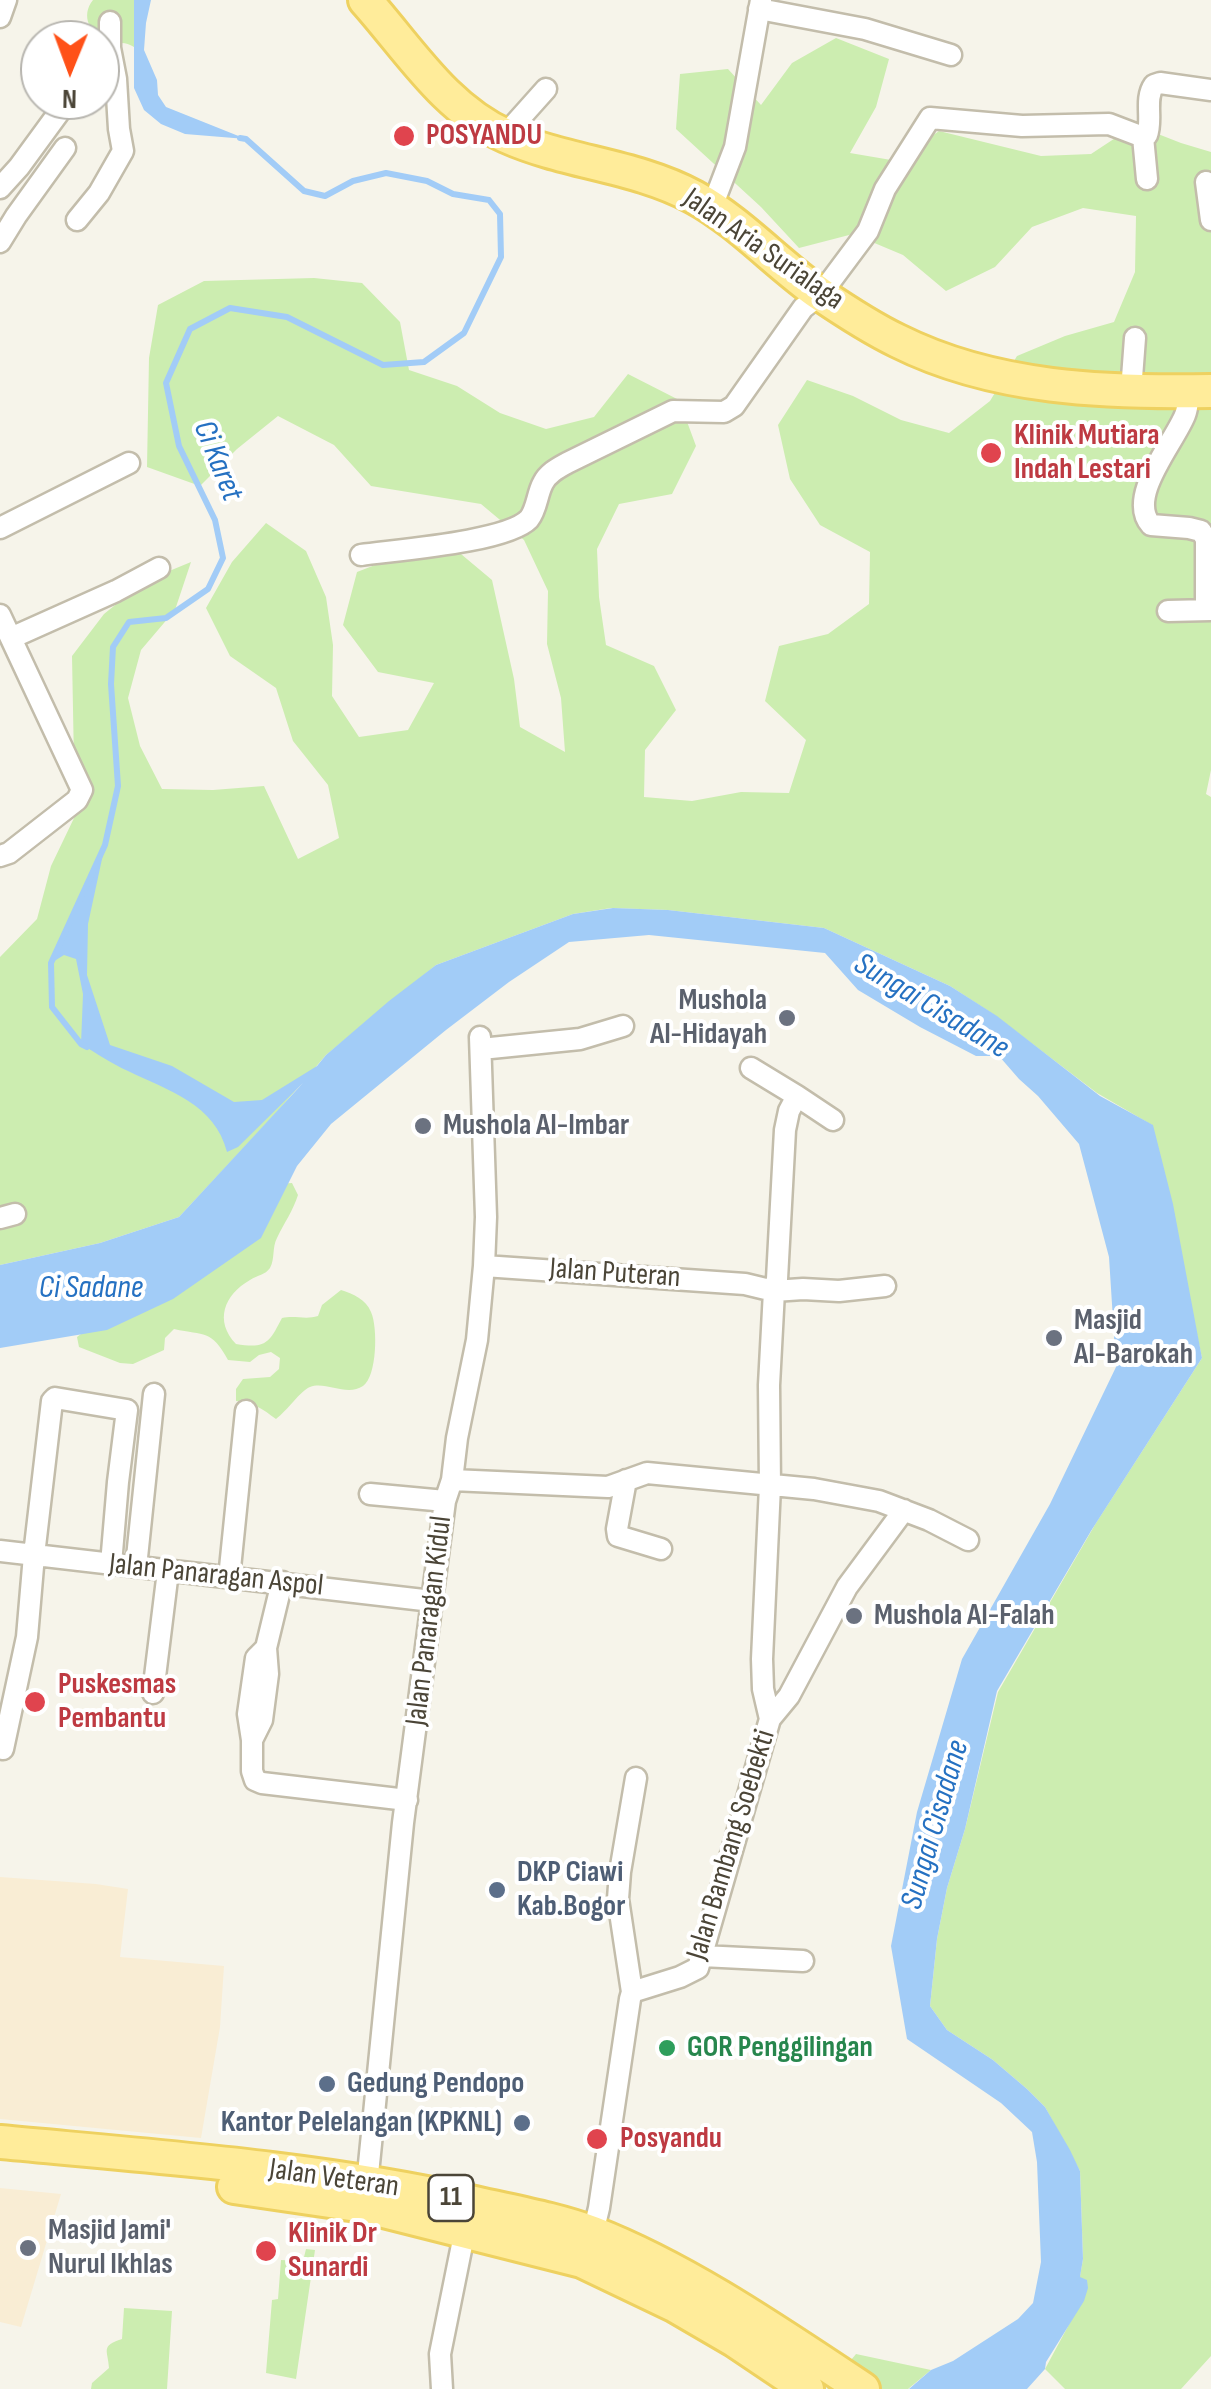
<!DOCTYPE html>
<style>
body{margin:0}
#map{position:relative;width:1211px;height:2389px;overflow:hidden;background:#f6f4ea;font-family:"Sofia Sans Condensed",sans-serif}
canvas{display:block}
.north{position:absolute;left:20px;top:20px;width:100px;height:100px;box-sizing:border-box;background:#fff;border:2px solid #b7b5af;border-radius:50%;rotate:181deg;font-size:28px;font-weight:700;line-height:40px;text-align:center;color:#4b4537}
.north::after{content:'';display:block;margin:auto;width:35px;height:45px;background:#ff5118;clip-path:polygon(50% 0,100% 100%,50% 72%,0 100%)}
</style>
<div id="map">
<canvas width="1211" height="2389"></canvas>
<div class="north">N</div>
</div>
<script>
const c = document.querySelector('canvas').getContext('2d');
c.lineJoin = 'round';
function paint(path, color) { c.fillStyle = color; c.fill(path, 'evenodd'); }
function stroke(path, color, width, dash) { c.strokeStyle = color; c.lineWidth = width; c.lineCap = dash ? 'butt' : 'round'; c.setLineDash(dash || []); c.stroke(path); }
function write(font, color, halo, rows, align = 'center') {
  c.font = font + ' "Sofia Sans Condensed",sans-serif'; c.lineWidth = 8; c.setLineDash([]); c.textBaseline = 'middle'; c.strokeStyle = halo; c.fillStyle = color; for (const [text, x, y, turn = 0] of rows) {
    c.save(); c.translate(x, y); c.rotate((+turn || 0) * Math.PI / 180); c.textAlign = isNaN(turn) ? turn : align; if (halo) c.strokeText(text, 0, 0); c.fillText(text, 0, 0); c.restore();
  }
}
paint(new Path2D(`
 M0,1877l96,7 32,5 -8,68 104,9 -4,61 -19,111 -201,-19z
 M0,2188l61,6 -40,133 -21,-5z`), '#f9edd4');
paint(new Path2D(`
 M93,0h41v47c-9,-6 -15,-3 -25,-6 -19,-6 -29,-25 -16,-41z
 M836,38l53,21 -13,48 -26,46 47,8 42,-30 102,25 50,-2 44,-29 46,18 30,9v618l-5,24 5,3v1559l-30,33h-116l-20,-20 28,-52 10,-58 -3,-88 -35,-64 -18,-18 -34,-29 -46,-30 -17,-24 7,-67 10,-51 18,-59 33,-137 98,-169 106,-165 -50,-233 -55,-32 -104,-79 -43,-28 -126,-58 -156,-18 -57,-2 -38,6 -137,51 -110,90 -48,56 -99,106 -79,26 -100,22v-308l37,-38 14,-53 24,-50 -3,-160 32,-42 41,-33 46,-19 -16,48 -34,40 -13,48 12,48 22,43 51,1 51,-4 34,73 41,-21 -11,-53 -35,-44 -17,-53 -46,-32 -24,-48 26,-46 34,-39 40,28 20,46 7,48 -1,51 27,41 49,-7 26,-47 -56,-11 -35,-47 14,-53 49,-19 49,-4 37,31 22,99 6,48 45,25 -4,-54 -14,-54 1,-53 -24,-51 -43,-36 -110,-18 -37,-41 -56,-29 -41,33 -37,37 -53,-19 2,-109 9,-53 46,-24 110,-3 48,5 38,39 9,48 48,16 43,27 46,16 48,-12 34,-43 51,26 17,46 -24,48 -53,10 -22,45 2,48 7,48 48,21 22,44 -31,40 -1,47 48,4 49,-9 48,1 17,-53 -41,-39 14,-55 49,-12 41,-30 1,-52 -50,-27 -30,-46 -12,-54 29,-45 46,16 48,24 48,13 41,-32 27,-45 48,-20 49,-14 21,-50 1,-56 -53,-8 -51,19 -37,40 -49,24 -43,-36 -50,-21 -54,14 -38,-41 -85,-78 4,-55 48,-5 33,36 31,-42z
 M292,1183l6,12c-5,16 -14,28 -21,43 -5,9 -2,21 -7,30 -5,7 -12,7 -20,12 -26,15 -36,41 -14,64 30,5 33,-1 46,-26 13,-3 23,2 36,-2l4,-11 19,-15c12,4 25,9 30,22 7,15 6,65 -8,74 -16,11 -37,-5 -53,1 -9,3 -23,24 -34,32 -14,-10 -22,-17 -40,-18v-12l7,-10 27,-2 9,-8 1,-11 -9,-6 -12,3 -9,7 -22,-2c-17,-31 -23,-24 -54,-31l-9,9 -1,12 -31,14 -13,-1 -41,-16 -2,-10 201,-153z
 M306,2249l9,1 -19,129 -30,-6 6,-73 6,-1 3,-39 22,1z
 M124,2308l48,3 -5,78h-76l1,-6 17,-15c-1,-18 -9,-22 13,-29z
 M856,2354l75,16 -23,19h-81z`), '#ccedb0');
paint(new Path2D(`
 M134,0h17l-5,23 -2,27 13,30 1,15 8,12 80,32 -61,-5 -24,-10 -17,-14 -10,-22z
 M105,845l-17,79 -1,51 23,70 62,21 62,36 28,-2 55,-34 9,-11 63,-54 47,-36 137,-51 40,-6 55,2 156,18 126,58 47,30 103,80 53,29 20,79 29,154 -111,173 -94,160 -32,138 -18,59 -10,51 -7,67 17,24 46,30 34,29 18,18 25,43 10,21 3,88 -3,18 7,3 1,8 -4,13 -38,61 -1,7 -18,20h-118l22,-19 22,-9 65,-42 15,-16 8,-41 -4,-100 -5,-30 -31,-29 -94,-64 -16,-93 26,-134 45,-153 88,-155 66,-137 -7,-110 -30,-113 -41,-48 -19,-17 -20,-23h-23l-56,-29 -62,-37 -33,-37 -176,-18 -80,7 -60,40 -63,48 -115,94 -34,42 -36,72 -88,61 -66,31 -107,18v-83l100,-22 79,-26 124,-134 -65,64 -11,5c-12,-48 -58,-61 -99,-81 -16,-7 -32,-18 -47,-27l2,-50 -7,-35 -12,-4 -13,8z`), '#a2ccf7');
stroke(new Path2D(`
 M87,1047l-6,-3 -29,-37 -1,-44 54,-118 13,-59 -7,-102 2,-37 16,-25 37,-4 42,-29 15,-31 -8,-38 -36,-74 -13,-63 24,-54 40,-21 57,9 96,48 41,-3 40,-29 37,-76 -1,-43 -11,-14 -36,-6 -26,-13 -41,-8 -33,8 -28,15 -21,-5 -58,-52 -6,-1`), '#a2ccf7', 6);
const minor = new Path2D(`
 M759,9l106,20 86,26
 M0,17l6,-17
 M504,136l42,-47
 M1143,137l4,42
 M1206,182l5,38
 M0,188l19,-21 49,-67
 M712,207l23,-60 26,-147
 M77,220l22,-27 24,-42 -4,-22 -3,-50 -6,-31v-26
 M0,242l16,-26 49,-68
 M1131,391l4,-53
 M1189,392c-1,7 -1,16 -4,23 -11,28 -59,82 -34,110l38,3 12,3 5,8v71
 M0,528l129,-65
 M361,555c35,-5 146,-13 168,-36 8,-10 8,-25 14,-36 5,-10 15,-15 24,-20l106,-52 51,1 10,-6 69,-98 18,-14 47,-63 17,-42 45,-71 92,8 87,-2 34,13 4,-2c6,-15 -3,-36 7,-50l6,-2 51,7
 M1168,611l43,-1
 M0,615l82,175 -5,10 -68,53 -9,3
 M11,638l105,-47 43,-23
 M481,1049l99,-10 43,-13
 M751,1068l46,28 -8,15 -4,19 -8,149 -3,12 29,-2 36,2 46,-5
 M797,1096l36,24
 M0,1218l15,-4
 M484,1266l261,18 29,7 -5,94 1,101 -8,173 1,30 7,30
 M452,1480l156,7 39,-14 167,16 65,12 50,19 39,20
 M626,1480l-9,49 1,7 43,13
 M370,1494l75,7
 M0,1551l432,50
 M136,1567l18,-173
 M229,1578l17,-167
 M266,1648l-10,10 -8,56 4,26v31l3,9 7,3 145,17
 M153,1693l15,-122
 M252,1740l10,-20 6,-46 -2,-26 16,-66
 M3,1749l24,-112 7,-82 18,-154 3,-3 72,12 -9,72 -7,82
 M702,1956l101,5
 M632,1992l-14,-93 2,-27 16,-94
 M366,2194l37,-371 42,-322 7,-21 5,-42 20,-98 7,-74 2,-49 -6,-180
 M593,2233l6,-25 31,-209 2,-7 48,-15 18,-9 72,-249 19,-23 58,-109 57,-77
 M442,2389l-2,-35 25,-124`);
const primary = new Path2D(`
 M365,0c43,48 80,109 141,136 60,27 129,29 188,61 46,25 83,67 126,97 25,17 51,34 78,47 96,48 208,52 313,50
 M0,2142c159,15 319,26 475,61 39,9 80,16 118,30 93,36 187,101 270,156
 M234,2187l130,19 218,55 92,44 60,35 73,49`);
stroke(minor, '#c3bdab', 25);
stroke(primary, '#eed160', 38);
stroke(minor, '#fff', 20);
stroke(primary, '#ffec9a', 32);
for (const [x, y, r, color] of [
 [404,136,12,"#e0444e"],
 [991,453,12,"#e0444e"],
 [787,1018,10,"#6b7280"],
 [423,1126,10,"#6b7280"],
 [1054,1338,10,"#6b7280"],
 [854,1616,10,"#6b7280"],
 [35,1702,12,"#e0444e"],
 [497,1890,10,"#5c6f8a"],
 [667,2048,10,"#2e9e5b"],
 [327,2084,10,"#5c6f8a"],
 [522,2123,10,"#5c6f8a"],
 [597,2139,12,"#e0444e"],
 [28,2248,10,"#6b7280"],
 [266,2251,12,"#e0444e"]
]) { const dot = new Path2D(); dot.arc(x, y, r, 0, 2 * Math.PI); c.fillStyle = color; c.fill(dot); stroke(dot, '#fff', 4); }
for (const [x, y, w] of [
 [451,2198,45]
]) { const box = new Path2D(); box.roundRect(x - w / 2, y - 23, w, 46, 8); c.fillStyle = '#fff'; c.fill(box); stroke(box, '#4b4537', 2.5); }
write('bold 28px', '#4b4537', null, [
 ["11",451,2198]
]);
write('bold 30px', '#be3a42', '#fff', [
 ["POSYANDU",426,136],
 ["Klinik Mutiara",1014,436],
 ["Indah Lestari",1014,470],
 ["Puskesmas",58,1685],
 ["Pembantu",58,1719],
 ["Posyandu",620,2139],
 ["Klinik Dr",288,2234],
 ["Sunardi",288,2268]
], 'left');
write('30px', '#4b4537', '#fff', [
 ["Jalan Aria Surialaga",763,250,35],
 ["Jalan Puteran",615,1274,4],
 ["Jalan Panaragan Aspol",216,1576,6],
 ["Jalan Panaragan Kidul",430,1621,-83],
 ["Jalan Bambang Soebekti",732,1845,-73],
 ["Jalan Veteran",334,2179,8]
]);
write('bold 30px', '#5b616d', '#fff', [
 ["Mushola",767,1001,"right"],
 ["Al-Hidayah",767,1035,"right"],
 ["Mushola Al-Imbar",443,1126],
 ["Masjid",1074,1321],
 ["Al-Barokah",1074,1355],
 ["Mushola Al-Falah",874,1616],
 ["Masjid Jami'",48,2231],
 ["Nurul Ikhlas",48,2265]
], 'left');
write('bold 30px', '#4e5e75', '#fff', [
 ["DKP Ciawi",517,1873],
 ["Kab.Bogor",517,1907],
 ["Gedung Pendopo",347,2084],
 ["Kantor Pelelangan (KPKNL)",502,2123,"right"]
], 'left');
write('bold 30px', '#27864d', '#fff', [
 ["GOR Penggilingan",687,2048]
], 'left');
write('italic 32px', '#2571c2', '#fff', [
 ["Ci Karet",217,461,68],
 ["Sungai Cisadane",931,1007,31],
 ["Ci Sadane",91,1289],
 ["Sungai Cisadane",936,1825,-74]
]);
</script>
